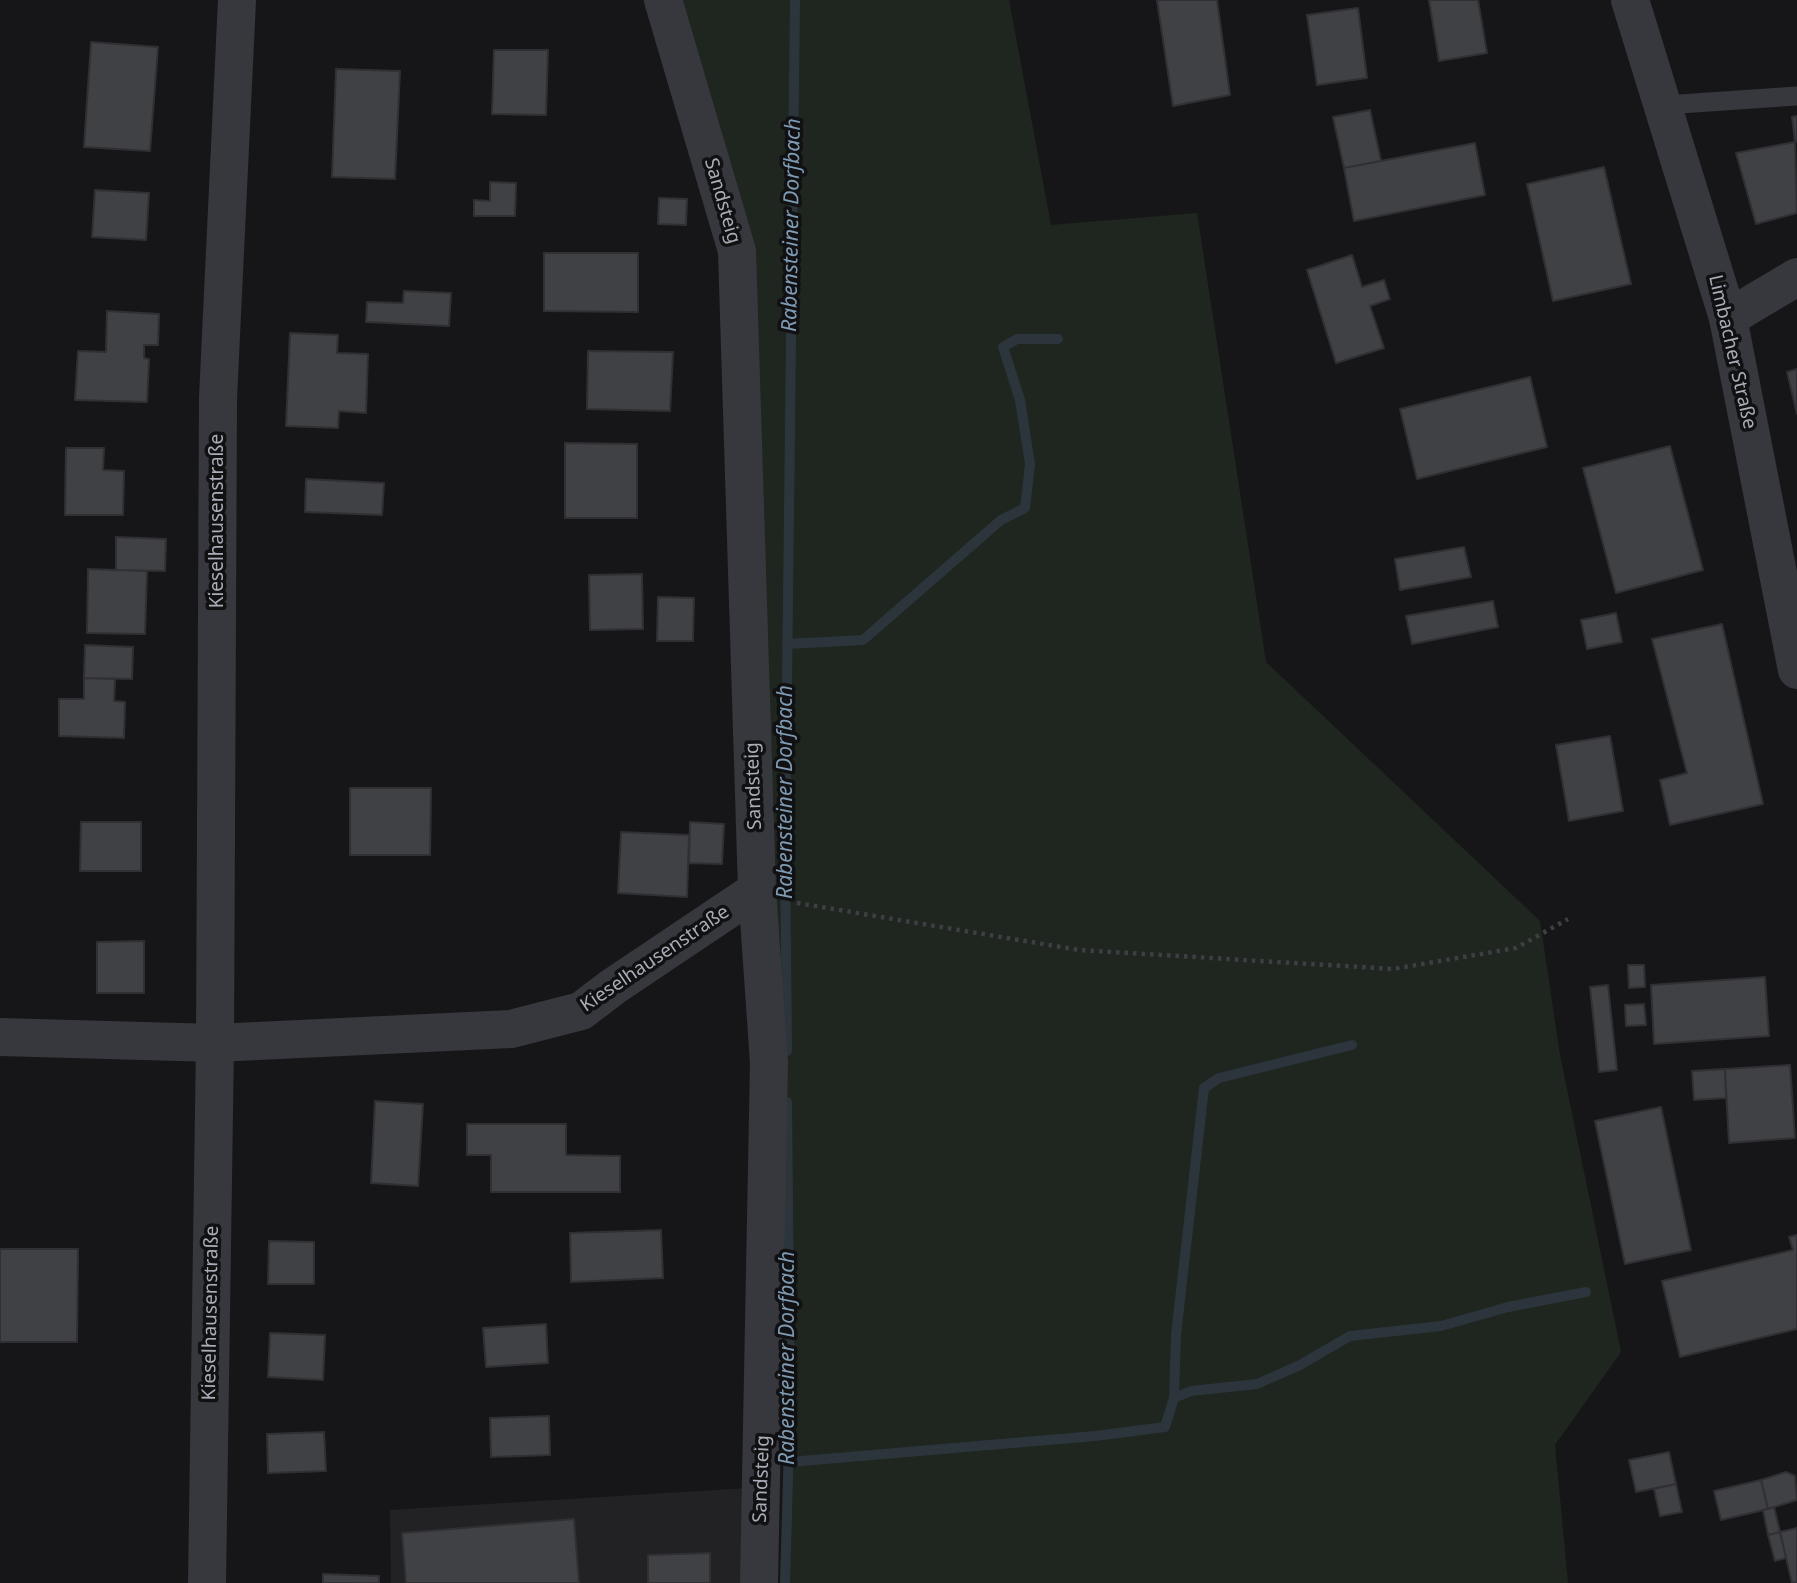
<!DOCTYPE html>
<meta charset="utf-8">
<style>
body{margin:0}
canvas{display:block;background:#161618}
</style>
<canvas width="1797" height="1583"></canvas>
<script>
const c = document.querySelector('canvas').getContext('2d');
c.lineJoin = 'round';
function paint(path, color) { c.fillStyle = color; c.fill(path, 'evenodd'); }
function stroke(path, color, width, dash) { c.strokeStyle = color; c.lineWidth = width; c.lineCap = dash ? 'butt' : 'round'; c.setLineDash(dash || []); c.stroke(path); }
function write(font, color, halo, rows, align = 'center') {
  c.font = font + ' "Noto Sans",sans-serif'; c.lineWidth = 7; c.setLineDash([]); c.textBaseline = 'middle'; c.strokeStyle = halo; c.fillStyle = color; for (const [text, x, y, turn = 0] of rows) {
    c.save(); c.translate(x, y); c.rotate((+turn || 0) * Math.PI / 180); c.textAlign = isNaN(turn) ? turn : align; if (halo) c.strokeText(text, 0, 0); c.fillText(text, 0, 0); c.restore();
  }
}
paint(new Path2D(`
 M749,1488l-1,95h-357l-1,-73z`), '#222225');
paint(new Path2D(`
 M678,0h331l42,225 146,-12 69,449 274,259 20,134 61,297 -66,93 13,138h-786l8,-121 -48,-1228z`), '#1e261f');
stroke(new Path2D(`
 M787,644l76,-4 138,-120 24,-12 5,-44 -10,-64 -17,-53 14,-8h41
 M787,1051l-2,-196 10,-855
 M1174,1398l17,-7 66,-7 43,-19 50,-29 91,-10 67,-19 78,-15
 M790,1462l305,-26 70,-9 9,-29 2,-63 28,-247 15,-10 133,-33
 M785,1583l5,-174 -3,-307`), '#2c353c', 10);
const building = new Path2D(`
 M1157,0h60l13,95 -57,11z
 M1429,0h49l9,53 -48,8z
 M1358,8l9,70 -50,7 -10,-70z
 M91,42l67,5 -8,104 -66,-4z
 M494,50h54l-2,65 -54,-1z
 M336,69l64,2 -5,108 -63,-2z
 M1370,110l11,51 -37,7 -11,-51z
 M1797,116v25l-2,1 -3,-25z
 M1795,142l2,71 -41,11 -20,-71z
 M1475,143l10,52 -131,26 -10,-53z
 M1604,167l27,117 -78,17 -26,-117z
 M490,182l26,1 -1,33h-41v-16l16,1z
 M95,190l54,3 -3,47 -54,-3z
 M659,198l28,1 -1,26 -28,-1z
 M544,253h94v59l-94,-1z
 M1352,255l10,32 22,-7 6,19 -20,7 14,42 -48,15 -29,-93z
 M404,291l47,2 -2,33 -83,-4 1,-20 36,1z
 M107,311l52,3 -1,31h-14v13l5,1 -2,43 -72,-2 3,-49 28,1z
 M290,333l48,2 -1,18 31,1 -2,59 -27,-2 -1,17 -52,-2z
 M588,351l85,1 -3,59 -83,-2z
 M1797,369v45l-10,-42z
 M1530,377l17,70 -130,32 -17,-70z
 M565,443l72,1v74h-72z
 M1670,446l33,124 -87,23 -33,-125z
 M66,448h38l-1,22 21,1 -1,44h-58z
 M306,479l78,4 -2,32 -77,-3z
 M116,537l50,2 -1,32 -49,-1z
 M1464,547l7,30 -71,13 -5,-31z
 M88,569l59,2 -2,63 -58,-1z
 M642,574l1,55 -53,1 -1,-55z
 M658,597l36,1 -1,43h-36z
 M1493,601l5,26 -86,17 -6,-28z
 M1616,613l6,29 -35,7 -6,-29z
 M1722,624l41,180 -93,21 -10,-45 27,-7 -35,-134z
 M85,645l48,2 -1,32 -48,-1z
 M84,678l31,1 -1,22 11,1 -1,36 -65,-2v-37h25z
 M1610,736l13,75 -54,10 -13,-76z
 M350,788h81l-1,67h-80z
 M81,822h60v49h-61z
 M690,822l34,2 -2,40 -33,-1z
 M621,832l68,3 -2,62 -69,-4z
 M144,941v52h-47v-51z
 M1628,965h16l1,22 -16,1z
 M1765,977l4,59 -115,8 -3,-59z
 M1608,985l9,85 -18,2 -9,-85z
 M1644,1004l2,21 -20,1 -1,-21z
 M1790,1065l5,73 -66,5 -4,-74z
 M1725,1069l1,29 -32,2 -2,-29z
 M375,1101l48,3 -5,82 -47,-3z
 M1661,1107l30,143 -66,14 -30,-143z
 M467,1124h99v31l54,1v36h-129v-37h-24z
 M661,1230l2,48 -92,4 -1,-49z
 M1797,1235v94l-117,28 -18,-76 131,-31 -4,-13z
 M269,1241l45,1v42h-46z
 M0,1249h78l-1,93h-77z
 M546,1324l2,39 -62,4 -3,-39z
 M270,1333l55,2 -2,45 -55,-3z
 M549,1416l1,39 -59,2 -1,-39z
 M324,1432l2,39 -58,2 -1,-39z
 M1669,1452l7,32 -40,8 -7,-32z
 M1786,1472l9,4 2,24 -29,9 -7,-29z
 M1761,1480l7,29 -47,11 -7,-29z
 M1676,1484l6,28 -22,4 -6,-27z
 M1774,1507l6,25 -12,3 -5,-25z
 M574,1519l5,64h-173l-4,-50z
 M1797,1528v55h-5l-12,-51z
 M1780,1532l6,26 -11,3 -7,-26z
 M710,1553v30h-62v-28z
 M323,1574l56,2v7h-56z`);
paint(building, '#404145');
stroke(building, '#303034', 2);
stroke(new Path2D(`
 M797,903l282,47 314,19 123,-21 52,-29`), '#3d3f44', 4.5, [3.5, 5]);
stroke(new Path2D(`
 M1665,105l132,-9`), '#37383d', 19);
stroke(new Path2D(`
 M663,0l74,251 20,639 12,173 -10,520
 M1728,318l69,-41
 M0,1037l215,6 296,-14 70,-18 33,-25 143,-96
 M207,1583l8,-540 3,-645 19,-398`), '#37383d', 38);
stroke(new Path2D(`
 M1630,0l98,318 69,352`), '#37383d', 38);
write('19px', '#a8adb8', '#111113', [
 ["Sandsteig",722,201,74],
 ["Limbacher Straße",1732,352,77],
 ["Kieselhausenstraße",218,521,-90],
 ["Sandsteig",754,786,-92],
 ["Kieselhausenstraße",655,959,-34],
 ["Kieselhausenstraße",211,1313,-89],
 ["Sandsteig",762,1479,-88]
]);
write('italic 21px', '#7f9bb3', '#111113', [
 ["Rabensteiner Dorfbach",792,225,-89],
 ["Rabensteiner Dorfbach",786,792,-90],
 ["Rabensteiner Dorfbach",788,1358,-90]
]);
</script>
